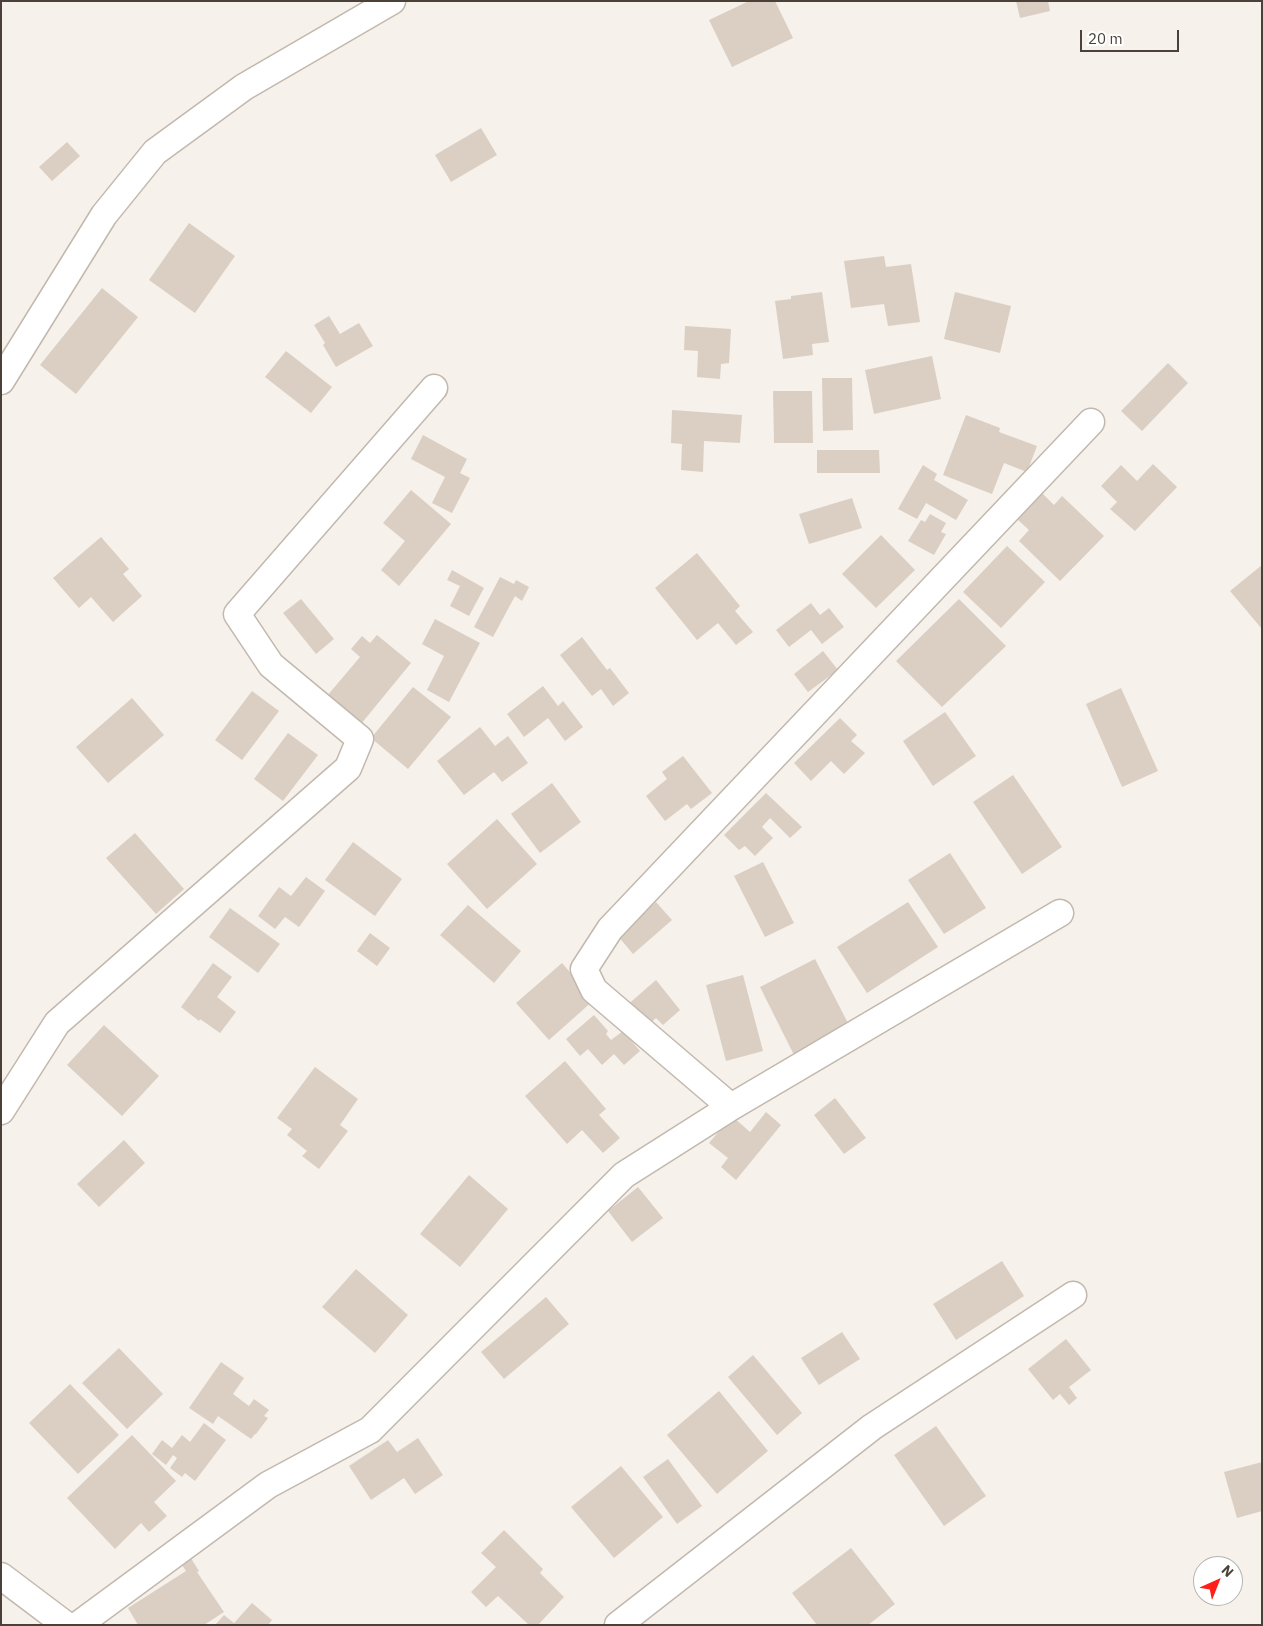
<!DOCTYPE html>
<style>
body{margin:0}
#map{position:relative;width:1263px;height:1626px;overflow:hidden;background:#f6f1eb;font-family:"IBM Plex Sans",sans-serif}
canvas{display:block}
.frame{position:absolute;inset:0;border:2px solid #4b4138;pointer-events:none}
.north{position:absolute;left:1193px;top:1556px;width:50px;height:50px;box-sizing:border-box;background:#fff;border:1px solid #b7b3af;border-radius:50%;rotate:44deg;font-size:14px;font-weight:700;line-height:20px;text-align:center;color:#4b4138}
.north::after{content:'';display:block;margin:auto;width:18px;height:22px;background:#ff2019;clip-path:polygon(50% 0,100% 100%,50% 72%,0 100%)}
.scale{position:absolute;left:1080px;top:30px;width:99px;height:22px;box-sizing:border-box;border:2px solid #4b4138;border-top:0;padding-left:6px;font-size:15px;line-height:18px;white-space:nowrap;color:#4b4138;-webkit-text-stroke:4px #fff;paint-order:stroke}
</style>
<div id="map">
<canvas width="1263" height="1626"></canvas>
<div class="frame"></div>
<div class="north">N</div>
<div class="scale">20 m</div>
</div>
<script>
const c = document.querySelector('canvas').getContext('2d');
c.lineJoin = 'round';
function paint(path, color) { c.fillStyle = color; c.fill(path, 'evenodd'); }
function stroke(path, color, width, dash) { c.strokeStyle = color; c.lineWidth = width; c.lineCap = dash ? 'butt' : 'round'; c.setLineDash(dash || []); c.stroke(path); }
paint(new Path2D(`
 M749,1h26l18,37 -61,29 -23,-47z
 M1016,1h32l2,10 -30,7z
 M481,128l16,27 -46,27 -16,-27z
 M67,142l13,14 -28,25 -13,-14z
 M189,223l46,33 -40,57 -46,-33z
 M884,256l2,11 25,-3 9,58 -32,4 -4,-22 -33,4 -7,-47z
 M102,288l36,29 -62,77 -36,-29z
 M822,292l7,50 -17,2 1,11 -30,4 -8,-58 16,-2v-3z
 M955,292l56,14 -11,47 -56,-14z
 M329,316l11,18 19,-11 14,23 -37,21 -13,-22 2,-2 -11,-18z
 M685,326l46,3 -2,34 -8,1 -1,15 -23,-2 1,-26 -14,-1z
 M286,351l46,36 -21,26 -46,-36z
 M932,356l9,43 -67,15 -9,-44z
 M1168,363l20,20 -46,48 -21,-20z
 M822,378h30l1,52 -30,1z
 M773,391h39l1,52h-39z
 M672,410l70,5 -2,28 -36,-2 -1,31 -22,-2 1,-26 -11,-1z
 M966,415l34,13 -1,4 38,14 -10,26 -23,-9 -12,31 -49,-19z
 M423,435l44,24 -7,14 10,5 -18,35 -20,-10 13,-26 -34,-18z
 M817,450h62l1,23h-63z
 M1153,464l24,23 -42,44 -25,-22 7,-7 -16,-16 20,-21 16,16z
 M923,465l14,9 -3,6 34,20 -12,20 -30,-17 -9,16 -19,-10z
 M411,490l40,34 -52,62 -18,-16 24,-29 -22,-18z
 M1042,493l12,12 8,-9 42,40 -44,45 -41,-40 10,-11 -12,-11z
 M852,498l10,30 -53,16 -10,-30z
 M930,514l16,9 -5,9 5,2 -12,21 -26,-14 13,-21 4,2z
 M881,535l34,35 -39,38 -34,-34z
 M101,537l28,32 -6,5 19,22 -29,26 -22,-25 -12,11 -26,-30z
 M1007,546l38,36 -44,46 -38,-36z
 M697,553l43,53 -5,5 18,21 -17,13 -18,-22 -21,17 -42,-52z
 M1262,565v64l-32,-38z
 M452,570l32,18 -15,28 -19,-10 10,-20 -13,-6z
 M500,577l14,7 2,-4 13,7 -7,14 -7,-5 -22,41 -19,-10z
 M301,599l33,40 -18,15 -33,-41z
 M959,599l47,47 -64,61 -46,-46z
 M811,603l9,12 9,-7 15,19 -22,17 -11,-14 -22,17 -13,-17z
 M435,619l45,24 -31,59 -22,-12 17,-34 -22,-12z
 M377,635l34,28 -50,61 -34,-28 33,-39 -9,-8 11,-13 8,7z
 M582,637l25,33 3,-2 19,25 -16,13 -12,-17 -9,7 -32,-41z
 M823,651l15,19 -30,22 -14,-18z
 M543,686l15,20 5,-5 20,26 -18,14 -17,-23 -24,19 -17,-23z
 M413,687l38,30 -43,52 -37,-31z
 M1121,688l37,83 -36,16 -36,-83z
 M252,691l27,20 -37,49 -27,-20z
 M132,698l32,37 -56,48 -32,-36z
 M945,712l31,44 -43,30 -30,-45z
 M840,718l17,17 -6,6 14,12 -21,21 -13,-13 -20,20 -17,-18z
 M480,727l15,19 13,-10 20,27 -26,19 -8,-10 -30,23 -27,-34z
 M288,733l30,22 -35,46 -29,-22z
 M683,756l29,37 -21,16 -4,-5 -22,17 -19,-25 21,-17 -5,-7z
 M1013,775l49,72 -40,27 -49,-72z
 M552,783l29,39 -41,31 -29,-39z
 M766,793l36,34 -12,11 -20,-20 -8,9 11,11 -18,18 -10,-10 -6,4 -15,-15z
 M497,819l40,45 -50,45 -40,-45z
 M135,833l49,56 -28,25 -50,-56z
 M353,842l49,37 -27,37 -50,-36z
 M950,853l36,55 -42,26 -36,-54z
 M763,862l31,61 -29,14 -31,-61z
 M306,877l19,14 -26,36 -14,-10 -10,12 -17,-13 21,-29 12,9z
 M656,902l16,18 -39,34 -16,-19z
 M908,902l30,45 -71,46 -30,-46z
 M468,905l53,46 -27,32 -54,-48z
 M230,908l50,36 -22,29 -49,-36z
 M370,933l20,15 -13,18 -20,-15z
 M815,959l35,68 -56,28 -34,-68z
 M213,963l19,14 -15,20 19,15 -16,21 -20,-14 -1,2 -18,-14z
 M562,963l32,37 -45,40 -33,-37z
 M743,975l20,76 -37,10 -20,-76z
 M656,980l24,30 -17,15 -7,-7 -12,11 -19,-22z
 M594,1015l14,16 -2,3 5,6 12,-9 17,20 -16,14 -10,-11 -12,11 -14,-16 -8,7 -14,-17z
 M104,1025l55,51 -37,40 -55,-51z
 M565,1061l41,48 -7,6 21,23 -17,15 -21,-23 -15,14 -42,-48z
 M315,1067l43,32 -18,26 8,6 -29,38 -17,-13 5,-5 -20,-16 5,-6 -15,-11z
 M835,1098l31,40 -22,16 -30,-39z
 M766,1112l15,13 -45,55 -15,-13 7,-9 -19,-15 23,-27 18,16z
 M124,1140l21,23 -46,44 -22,-23z
 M469,1175l39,34 -48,58 -40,-33z
 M638,1187l25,31 -31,24 -24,-31z
 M1002,1261l22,35 -68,44 -23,-36z
 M356,1269l52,46 -33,38 -53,-46z
 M546,1297l23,27 -65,55 -23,-27z
 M842,1332l18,27 -41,26 -18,-27z
 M1066,1339l25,31 -22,17 8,11 -8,7 -9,-11 -7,6 -25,-31z
 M119,1348l44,46 -36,35 -45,-46z
 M753,1355l49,58 -25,22 -49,-58z
 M221,1362l23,16 -11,16 16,12 5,-7 15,11 -5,6 4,2 -12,16h-1l-4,5 -33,-23 -5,8 -24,-16z
 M70,1384l49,51 -41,39 -49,-51z
 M719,1391l49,60 -51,43 -50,-59z
 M204,1423l22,17 -31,41 -10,-8 -3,4 -12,-9 7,-10 -4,-3 -7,10 -14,-11 10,-14 10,8 10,-13 8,7z
 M936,1426l50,70 -42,30 -50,-71z
 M132,1435l44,46 -22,21 13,14 -18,16 -8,-9 -26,26 -48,-51z
 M418,1438l25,37 -28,19 -11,-16 -33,22 -22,-34 39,-26 9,12z
 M668,1459l34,47 -25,18 -34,-47z
 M1262,1462v49l-25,7 -13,-46z
 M621,1466l42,51 -49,41 -43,-51z
 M504,1530l39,39 -3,4 24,24 -26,28h-9l-31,-29 -12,11 -15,-15 25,-25 -15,-14z
 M851,1548l44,56 -27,21h-51l-25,-32z
 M187,1552l12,19 -2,1 27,40 -20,13h-66l-10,-17 58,-37 -8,-12z
 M252,1603l20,17 -4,5h-53l9,-10 10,8z`), '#dbcfc3');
const street = new Path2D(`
 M1,381l103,-166 51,-63 89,-65 148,-86
 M731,1107l-137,-117 -10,-21 26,-40 481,-507
 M1,1111l56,-88 291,-255 12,-29 -89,-74 -34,-51 197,-226
 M1,1576l65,49
 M78,1625l190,-140 102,-55 254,-255 107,-68 329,-194
 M618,1625l254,-198 201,-132`);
stroke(street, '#c2b8ad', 29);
stroke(street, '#fff', 26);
</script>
